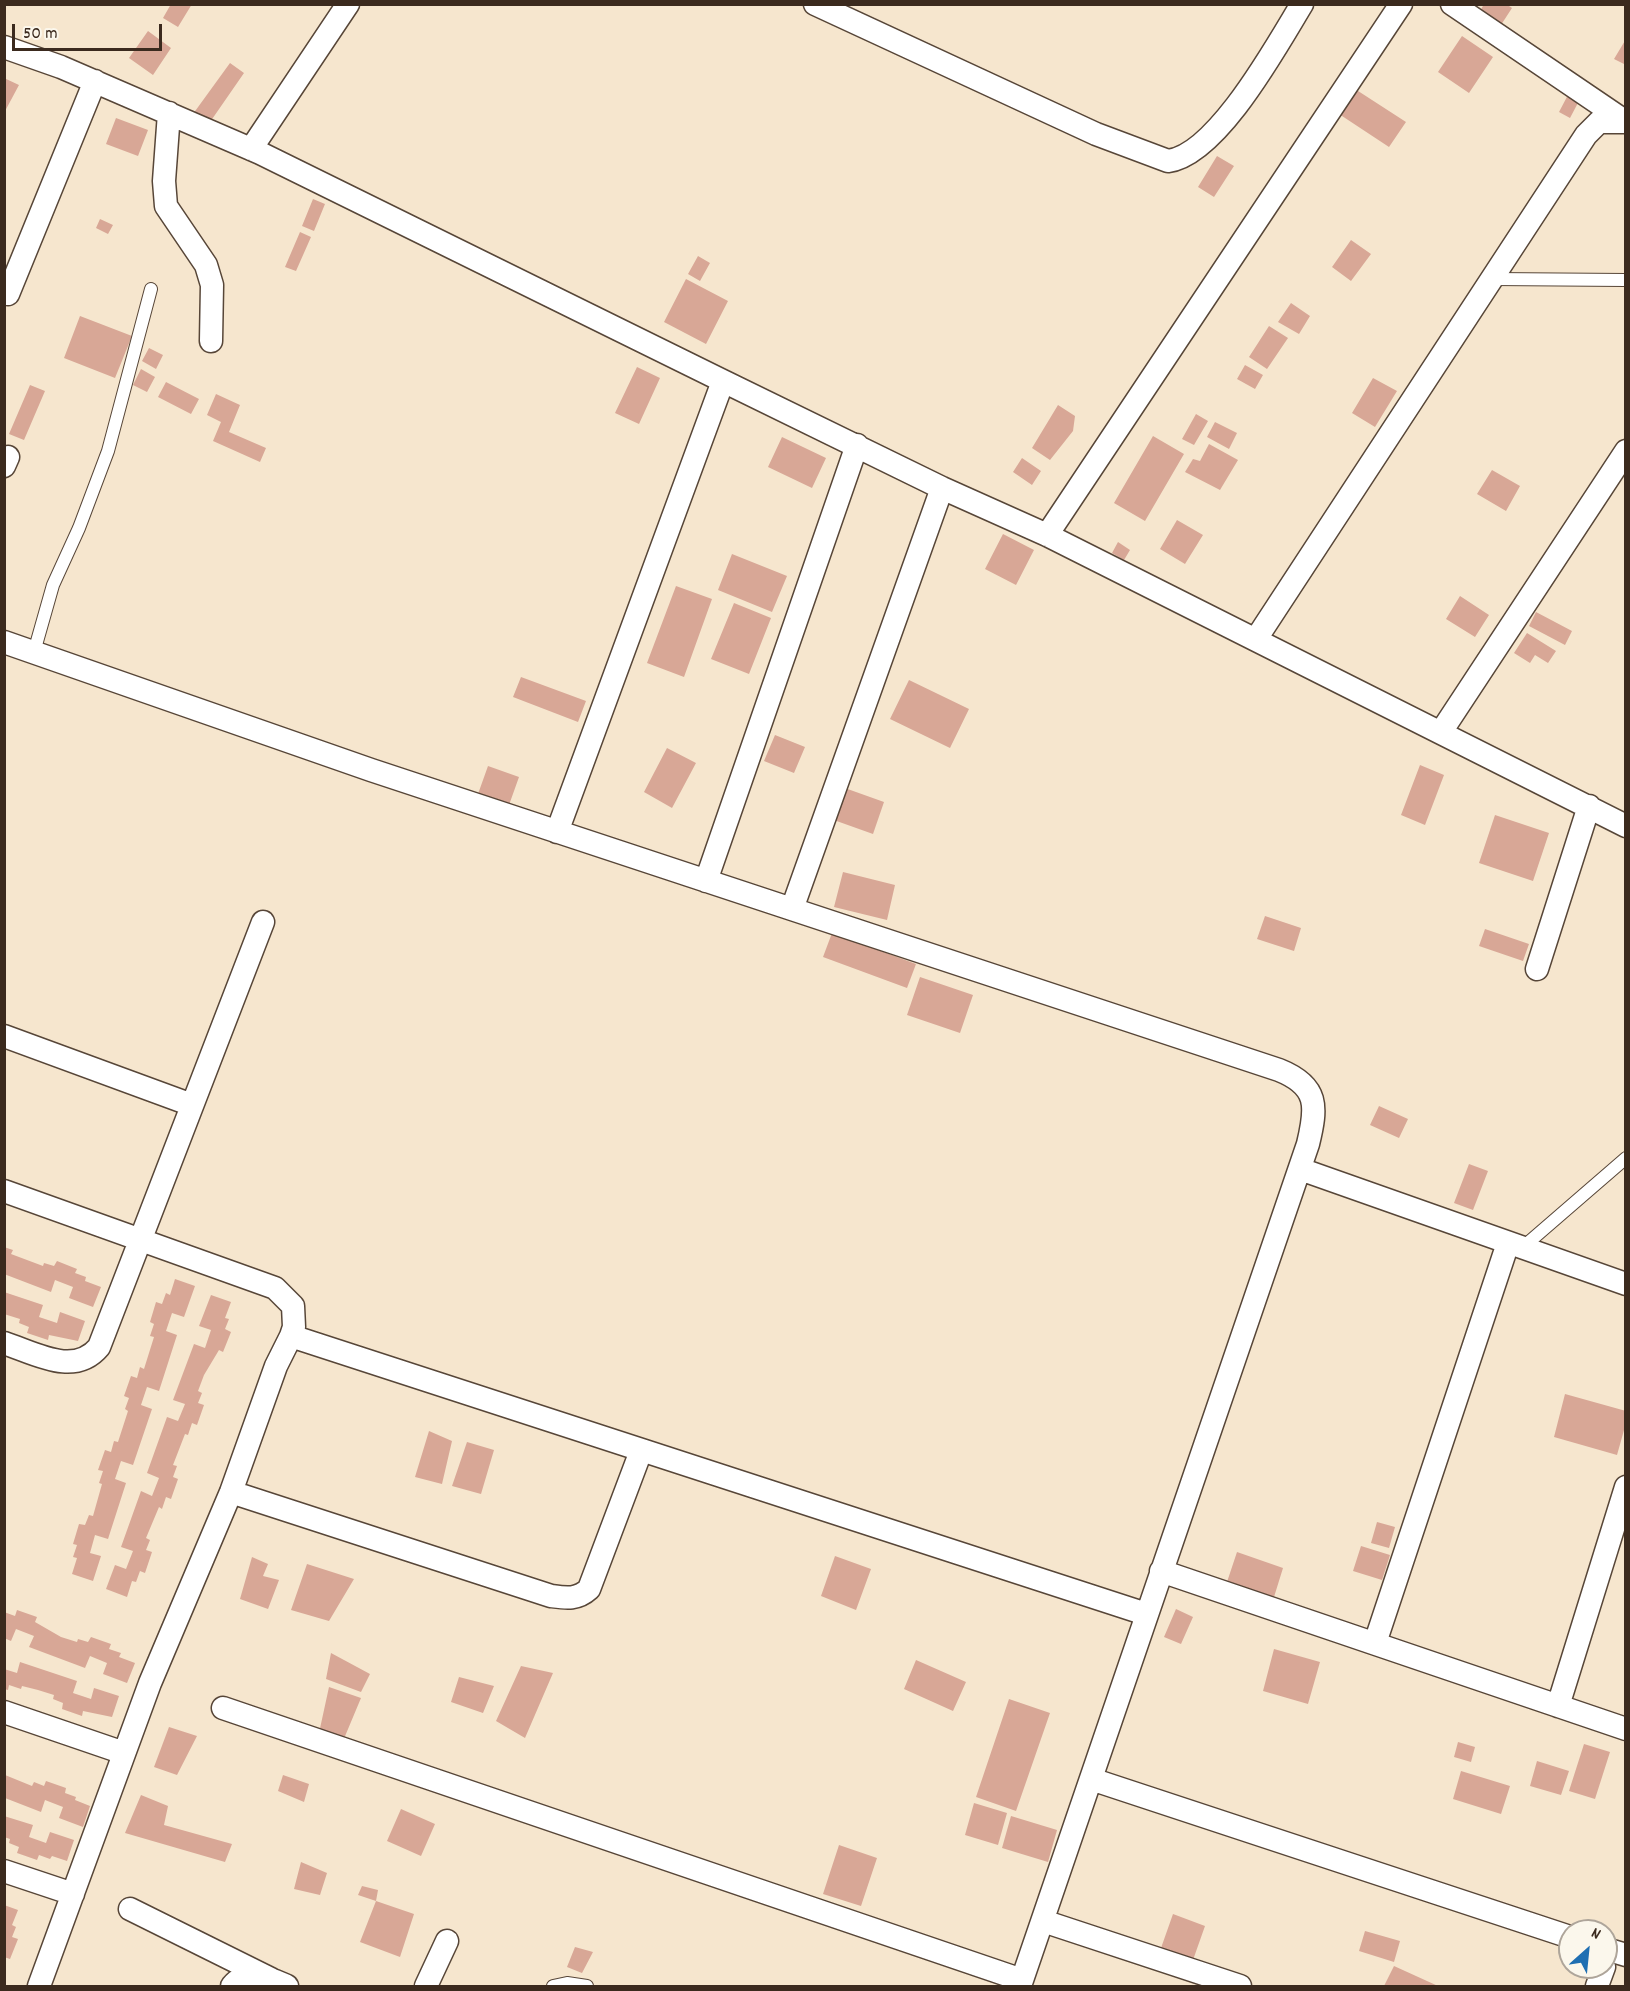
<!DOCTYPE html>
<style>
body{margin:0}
#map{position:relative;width:1630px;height:1991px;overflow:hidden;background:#f6e6ce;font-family:Dekko,sans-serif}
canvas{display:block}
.frame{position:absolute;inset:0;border:6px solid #3b2a1e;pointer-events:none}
.north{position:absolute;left:1558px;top:1919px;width:60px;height:60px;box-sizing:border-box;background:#fbf7ec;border:2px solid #aea59a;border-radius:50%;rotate:27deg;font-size:16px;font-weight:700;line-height:24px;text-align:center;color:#3b2a1e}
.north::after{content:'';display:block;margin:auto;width:21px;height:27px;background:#1f6fb2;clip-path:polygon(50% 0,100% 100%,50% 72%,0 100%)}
.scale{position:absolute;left:12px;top:24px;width:150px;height:27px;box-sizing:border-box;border:3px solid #3b2a1e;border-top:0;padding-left:8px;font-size:18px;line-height:21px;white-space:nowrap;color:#3b2a1e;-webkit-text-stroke:4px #fbf7ec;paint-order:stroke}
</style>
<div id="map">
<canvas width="1630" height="1991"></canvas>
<div class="frame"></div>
<div class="north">N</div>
<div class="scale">50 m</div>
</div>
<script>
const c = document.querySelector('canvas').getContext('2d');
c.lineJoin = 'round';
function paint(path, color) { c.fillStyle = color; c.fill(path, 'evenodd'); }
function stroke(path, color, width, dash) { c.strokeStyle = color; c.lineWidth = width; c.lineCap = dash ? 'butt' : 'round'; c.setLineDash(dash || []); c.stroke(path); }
paint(new Path2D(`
 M171,4h21l-14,23 -15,-9z
 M1484,4h22l6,4 -13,20 -21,-13z
 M148,31l23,17 -18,27 -24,-17z
 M1462,36l31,21 -24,36 -31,-21z
 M1626,39v26l-12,-6z
 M230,63l14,10 -36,52 -15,-11z
 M4,78l15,7 -15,28z
 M1355,89l51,33 -17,25 -50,-33z
 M1569,93l11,6 -10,19 -11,-6z
 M116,118l32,12 -10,26 -32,-12z
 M1217,156l17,10 -20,31 -16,-10z
 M313,199l12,5 -11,27 -12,-5z
 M100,219l13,6 -5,9 -12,-6z
 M300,232l11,5 -15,34 -11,-4z
 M1351,240l20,14 -20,27 -19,-14z
 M698,256l12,7 -10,18 -12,-7z
 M686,279l42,22 -22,43 -42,-22z
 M1291,303l19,13 -11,18 -21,-12z
 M80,316l52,20 -17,42 -51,-20z
 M1269,326l19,12 -21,31 -18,-12z
 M149,348l14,7 -7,14 -14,-8z
 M1245,365l18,10 -8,14 -18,-10z
 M637,367l23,11 -21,46 -24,-11z
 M141,369l14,8 -8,15 -14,-7z
 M1373,378l24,13 -22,36 -23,-14z
 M166,382l33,17 -8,15 -33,-17z
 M30,385l15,6 -21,49 -15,-6z
 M216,394l24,11 -11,27 37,16 -6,14 -47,-21 8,-19 -14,-7z
 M1058,405l17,11 -2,15 -23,29 -18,-12z
 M1196,414l12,7 -14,24 -12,-6z
 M1215,422l22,11 -8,16 -22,-12z
 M1153,436l31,18 -39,67 -31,-18z
 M782,437l44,21 -14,30 -44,-21z
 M1209,444l29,16 -18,30 -35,-18 8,-13 7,2z
 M1022,458l19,13 -9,14 -19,-13z
 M1492,470l28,16 -14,25 -29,-17z
 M1177,520l26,15 -18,29 -25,-15z
 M1003,534l31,16 -18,35 -31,-16z
 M1118,542l12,8 -6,10 -12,-7z
 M732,554l55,22 -15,36 -54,-22z
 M676,586l36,13 -28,78 -37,-14z
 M1460,596l29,19 -14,22 -29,-18z
 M734,603l37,15 -22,56 -38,-15z
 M1536,612l36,19 -7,14 -36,-19z
 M1527,633l29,18 -8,12 -13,-8 -5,8 -16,-10z
 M521,677l65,24 -8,21 -65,-25z
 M909,680l60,29 -19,39 -60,-29z
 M775,735l30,12 -11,26 -30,-12z
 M667,748l29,15 -24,45 -28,-16z
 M1420,765l24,10 -19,50 -24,-10z
 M488,766l31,11 -10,28 -31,-11z
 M842,787l42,15 -11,32 -42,-15z
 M1495,815l54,18 -16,48 -54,-18z
 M843,872l52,13 -8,35 -53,-13z
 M1265,916l36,12 -7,23 -37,-12z
 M1485,929l44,15 -6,17 -44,-15z
 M832,933l84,31 -9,24 -84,-31z
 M920,977l53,18 -13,38 -53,-18z
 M1379,1106l29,13 -9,19 -29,-13z
 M1469,1164l19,7 -15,39 -19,-7z
 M4,1247l9,3 -2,4 32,12 1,-3 10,3 3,-5 20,8 -2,4 11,4 -1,4 16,6 -8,20 -24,-9 4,-11 -18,-7 -4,12 -47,-18z
 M175,1279l20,7 -11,31 -12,-4 -6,18 11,4 -18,56 -12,-4 -6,18 11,4 -19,56 -12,-4 -6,18 11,4 -18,56 -13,-4 -5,18 11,3 -8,25 -21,-7 5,-16 -4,-1 4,-12 -4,-1 6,-20 6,1 4,-10 4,1 9,-32 -3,-1 4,-12 -5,-1 7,-20 6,2 3,-11 4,1 10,-31 -3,-2 4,-11 -5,-2 7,-20 6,2 3,-11 4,2 10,-32 -4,-1 4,-12 -4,-2 6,-20 6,2 4,-11 4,2z
 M4,1292l39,13 -4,12 18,6 3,-11 25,9 -7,20 -29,-6 -1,5 -21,-7 2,-6 -10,-4 1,-4 -16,-5z
 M211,1295l20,7 -6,16 4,1 -4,10 6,3 -8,20 -4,-2 -15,25 -6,16 4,2 -4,10 6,2 -7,20 -5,-2 -4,12 -3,-1 -12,31 4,1 -4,11 5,2 -7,20 -5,-2 -4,12 -3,-2 -13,31 4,2 -4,10 6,2 -7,21 -5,-2 -4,11 -4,-1 -5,16 -21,-8 9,-24 11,4 7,-18 -12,-4 20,-56 11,5 7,-18 -12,-5 20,-56 11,4 7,-17 -12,-4 21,-56 11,4 6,-18 -12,-4z
 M1565,1394l61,17v12l-9,32 -63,-18z
 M429,1431l23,10 -10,43 -27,-7z
 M467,1442l27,8 -13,44 -29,-8z
 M1377,1522l18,5 -6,21 -18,-5z
 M1361,1546l29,9 -8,25 -29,-9z
 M1237,1552l46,16 -9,29 -47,-15z
 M835,1556l36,13 -15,41 -35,-14z
 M252,1557l16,7 -5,12 16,4 -11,29 -28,-10z
 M307,1564l47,15 -25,42 -38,-11z
 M1176,1609l17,8 -12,27 -17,-7z
 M17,1610l20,7 -2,5 26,15 16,5 1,-3 10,3 3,-5 20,7 -2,5 12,4 -2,4 16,6 -8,20 -24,-9 4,-11 -17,-7 -5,12 -56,-21 5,-11 -18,-7 -5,12 -7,-3v-26l11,4z
 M1274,1649l46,13 -12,42 -45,-13z
 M331,1653l39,21 -9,18 -35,-13z
 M916,1660l50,22 -13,29 -49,-22z
 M20,1662l57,19 -4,12 18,6 3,-11 25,8 -7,21 -29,-6 -1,5 -20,-7 1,-6 -10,-4 1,-4 -16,-5 -16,-4 -1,3 -12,-4 -1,5 -4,-1v-20l13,4z
 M521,1666l32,7 -28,65 -29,-17z
 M459,1677l35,9 -11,27 -32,-11z
 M329,1687l32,11 -18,43 -24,-8z
 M1009,1699l41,14 -34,98 -40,-14z
 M169,1727l28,9 -20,39 -23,-8z
 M1458,1742l17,5 -4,15 -17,-5z
 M1584,1744l26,8 -15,47 -26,-8z
 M1537,1761l32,10 -8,24 -31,-9z
 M1461,1771l49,15 -9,28 -48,-15z
 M5,1775l27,11 2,-4 10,4 2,-5 20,7 -1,5 11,4 -1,3 15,6 -7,21 -24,-9 4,-11 -18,-7 -4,12 -36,-14z
 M283,1775l26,9 -5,18 -26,-11z
 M141,1795l27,11 -4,19 68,19 -7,18 -100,-29z
 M974,1803l33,10 -9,32 -33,-10z
 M401,1809l34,15 -14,32 -34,-15z
 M4,1816l29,9 -4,12 17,6 4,-11 24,8 -7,21 -15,-5 -2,3 -11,-4 -2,5 -20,-7 2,-6 -10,-4 1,-4 -6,-2z
 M1011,1816l46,14 -9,32 -46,-14z
 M839,1845l38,13 -16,48 -38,-12z
 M301,1862l26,11 -7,22 -26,-6z
 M362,1886l16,4 -2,11 -18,-6z
 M376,1901l38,13 -14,43 -40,-15z
 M4,1905l14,5 -6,15 4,2 -4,10 6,2 -8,20 -6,-2z
 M1173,1914l32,12 -12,34 -32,-12z
 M1365,1931l35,10 -6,21 -35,-11z
 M575,1947l18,5 -11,21 -15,-6z
 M1394,1966l44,20h-54z`), '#d8a796');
const lane = new Path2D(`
 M1492,279l134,1
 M34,652l19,-67 26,-57 29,-77 43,-162
 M1522,1248l104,-90
 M553,1986l14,-3 20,3`);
const street = new Path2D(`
 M815,4l281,130 72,27c49,-6 109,-116 134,-157
 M1452,4l174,118
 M4,47l57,20 199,86 463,228 219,107 105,47 579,291
 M169,113l-5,68 2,25 40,59 6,20 -1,56
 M251,149l97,-145
 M8,294l87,-213
 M4,466l4,-9
 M1047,535l354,-531
 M1256,639l330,-504 13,-13h27
 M4,642l367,128 908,300c40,16 38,37 29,74l-288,842
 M1441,732l185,-281
 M557,832l166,-451
 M706,881l151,-436
 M792,909l150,-421
 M1537,969l52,-163
 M4,1036l188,69
 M1300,1169l326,115
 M4,1191l271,97 18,18 1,21 -3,9
 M4,1343c31,10 70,34 95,4l164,-425
 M231,1492l320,104c15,2 26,4 38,-7l52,-138
 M1161,1571l465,158
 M1375,1643l133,-400
 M1558,1706l68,-219
 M223,1708l799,272
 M4,1712l120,41
 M1091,1779l479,158
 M4,1871l69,23
 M130,1909l141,70
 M1043,1921l197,65
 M1606,1949l20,6
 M39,1986l111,-303 81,-191 45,-126 15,-30 855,278
 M232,1986c16,-19 37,-8 55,0
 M426,1986l21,-45
 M1597,1986l7,-19`);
stroke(lane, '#574638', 14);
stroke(street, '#574638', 25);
stroke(lane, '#fff', 12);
stroke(street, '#fff', 22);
</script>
